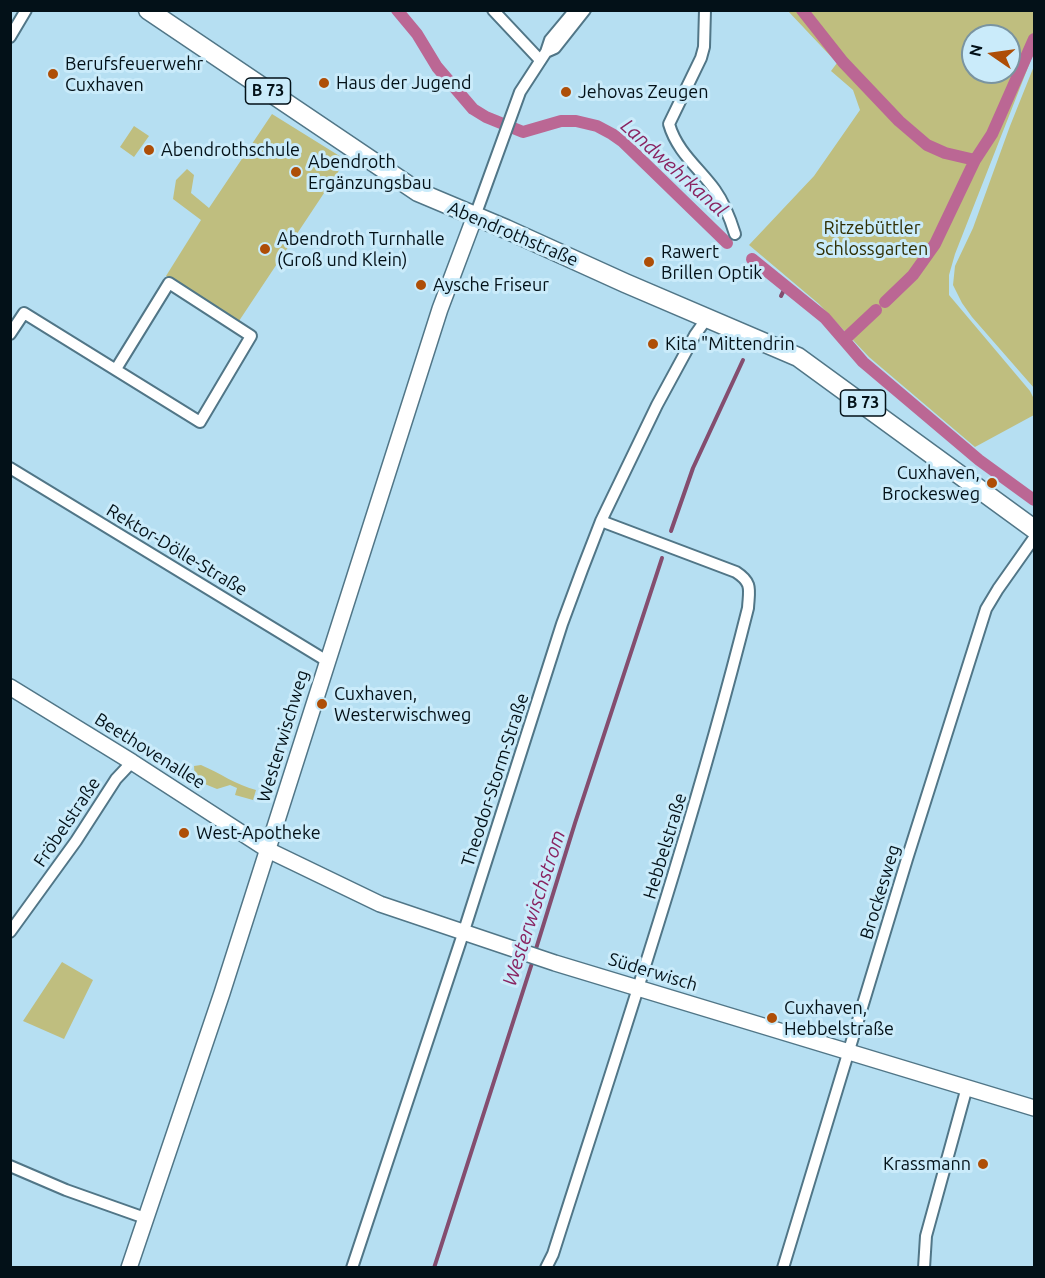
<!DOCTYPE html>
<meta charset="utf-8">
<style>
body{margin:0}
#map{position:relative;width:1045px;height:1278px;overflow:hidden;background:#b6dff2;font-family:Ubuntu,sans-serif}
canvas{display:block}
.frame{position:absolute;inset:0;border:12px solid #031118;pointer-events:none}
.north{position:absolute;left:961px;top:24px;width:60px;height:60px;box-sizing:border-box;background:#caebfa;border:2px solid #7a94a0;border-radius:50%;rotate:283deg;font-size:16px;font-weight:700;line-height:24px;text-align:center;color:#031118}
.north::after{content:'';display:block;margin:auto;width:21px;height:27px;background:#ae4e07;clip-path:polygon(50% 0,100% 100%,50% 72%,0 100%)}
</style>
<div id="map">
<canvas width="1045" height="1278"></canvas>
<div class="frame"></div>
<div class="north">N</div>
</div>
<script>
const c = document.querySelector('canvas').getContext('2d');
c.lineJoin = 'round';
function paint(path, color) { c.fillStyle = color; c.fill(path, 'evenodd'); }
function stroke(path, color, width, dash) { c.strokeStyle = color; c.lineWidth = width; c.lineCap = dash ? 'butt' : 'round'; c.setLineDash(dash || []); c.stroke(path); }
function write(font, color, halo, rows, align = 'center') {
  c.font = font + ' Ubuntu,sans-serif'; c.lineWidth = 6; c.setLineDash([]); c.textBaseline = 'middle'; c.strokeStyle = halo; c.fillStyle = color; for (const [text, x, y, turn = 0] of rows) {
    c.save(); c.translate(x, y); c.rotate((+turn || 0) * Math.PI / 180); c.textAlign = isNaN(turn) ? turn : align; if (halo) c.strokeText(text, 0, 0); c.fillText(text, 0, 0); c.restore();
  }
}
paint(new Path2D(`
 M788,11h246v41l-79,202 -6,21v20l81,96 4,8v16l-59,32 -106,-90 -50,-53 -70,-59 65,-69 46,-66 -7,-20 -22,-19 6,-8zM973,36h36v36h-36z
 M1034,66v322l-62,-71 -10,-14 -9,-18 2,-19 18,-38 37,-102z
 M272,114l74,46 -109,164 -71,-48 35,-56 -28,-21 3,-19 11,-11 7,6 -3,18 18,15z
 M134,126l15,10 -15,21 -14,-10z
 M201,765c19,8 35,20 55,25l-3,10 -18,-5 2,-7 -7,-3 -13,4 -22,-9 -1,-14z
 M62,962l31,18 -29,59 -41,-18z`), '#bfbe7f');
stroke(new Path2D(`
 M781,296l5,-10
 M671,531l22,-63 50,-108
 M535,952l40,-129 87,-265
 M434,1268l99,-308`), '#844d6f', 4);
stroke(new Path2D(`
 M397,10l20,24 20,33 36,42 13,8 37,15 38,-11h15l21,5 15,8 10,7 105,102
 M802,10l41,52 56,59 28,24 18,8 30,7 -40,84 -22,31 -28,27
 M975,160l17,-26 42,-95
 M752,259l73,59 38,44 116,98 55,40
 M844,340l32,-30`), '#bb6794', 12);
const street = new Path2D(`
 M493,10l47,50
 M705,10l-1,37 -3,11 -32,66c8,28 30,44 46,66 10,14 15,28 20,44
 M10,37l16,-27
 M546,52l9,-4 30,-38
 M475,216l45,-124 26,-40 4,-12 25,-30
 M10,334l14,-21 176,109 51,-86 -82,-53 -53,86
 M10,468l317,193
 M10,932l66,-91 40,-62 16,-17
 M10,1166l56,24 79,28
 M352,1268l110,-331 100,-313 20,-54 19,-49 56,-116 38,-70 12,-17
 M546,1268l7,-14c68,-214 140,-427 195,-646 1,-18 5,-25 -12,-36l-135,-51
 M783,1268l124,-409 79,-250 12,-20 36,-51
 M924,1268l2,-32 41,-149`);
const secondary = new Path2D(`
 M10,687l122,75 136,88 112,54 175,59 479,145
 M129,1268l93,-275 218,-684 35,-93`);
const primary = new Path2D(`
 M148,10l270,182 88,37 119,54 173,74 236,172`);
stroke(street, '#517687', 14);
stroke(secondary, '#517687', 18);
stroke(primary, '#517687', 21);
stroke(street, '#fff', 10);
stroke(secondary, '#fff', 15);
stroke(primary, '#fff', 18);
for (const [x, y, r, color] of [
 [53,74,6,"#ae4e07"],
 [324,83,6,"#ae4e07"],
 [566,92,6,"#ae4e07"],
 [149,150,6,"#ae4e07"],
 [296,172,6,"#ae4e07"],
 [265,249,6,"#ae4e07"],
 [649,262,6,"#ae4e07"],
 [421,285,6,"#ae4e07"],
 [653,344,6,"#ae4e07"],
 [992,483,6,"#ae4e07"],
 [322,704,6,"#ae4e07"],
 [184,833,6,"#ae4e07"],
 [772,1018,6,"#ae4e07"],
 [983,1164,6,"#ae4e07"]
]) { const dot = new Path2D(); dot.arc(x, y, r, 0, 2 * Math.PI); c.fillStyle = color; c.fill(dot); stroke(dot, '#caebfa', 2); }
for (const [x, y, w] of [
 [268,91,45],
 [863,403,45]
]) { const box = new Path2D(); box.roundRect(x - w / 2, y - 13, w, 26, 4.5); c.fillStyle = '#caebfa'; c.fill(box); stroke(box, '#031118', 1.5); }
write('bold 16px', '#031118', null, [
 ["B 73",268,91],
 ["B 73",863,403]
]);
write('18px', '#031118', '#caebfa', [
 ["Berufsfeuerwehr",65,64],
 ["Cuxhaven",65,85],
 ["Haus der Jugend",336,83],
 ["Jehovas Zeugen",578,92],
 ["Abendrothschule",161,150],
 ["Abendroth",308,162],
 ["Ergänzungsbau",308,183],
 ["Abendroth Turnhalle",277,239],
 ["(Groß und Klein)",277,260],
 ["Rawert",661,252],
 ["Brillen Optik",661,273],
 ["Aysche Friseur",433,285],
 ["Kita \"Mittendrin",665,344],
 ["Cuxhaven,",980,473,"right"],
 ["Brockesweg",980,494,"right"],
 ["Cuxhaven,",334,694],
 ["Westerwischweg",334,715],
 ["West-Apotheke",196,833],
 ["Cuxhaven,",784,1008],
 ["Hebbelstraße",784,1029],
 ["Krassmann",971,1164,"right"]
], 'left');
write('18px', '#2f2e03', '#caebfa', [
 ["Ritzebüttler",872,228],
 ["Schlossgarten",872,249]
]);
write('18px', '#031118', '#caebfa', [
 ["Abendrothstraße",513,234,23],
 ["Rektor-Dölle-Straße",177,550,31],
 ["Westerwischweg",283,736,-73],
 ["Beethovenallee",150,751,32],
 ["Theodor-Storm-Straße",495,780,-72],
 ["Fröbelstraße",67,822,-56],
 ["Hebbelstraße",665,846,-73],
 ["Brockesweg",880,892,-73],
 ["Süderwisch",653,972,17]
]);
write('italic 20px', '#892361', '#caebfa', [
 ["Landwehrkanal",674,168,42],
 ["Westerwischstrom",534,908,-72]
]);
</script>
